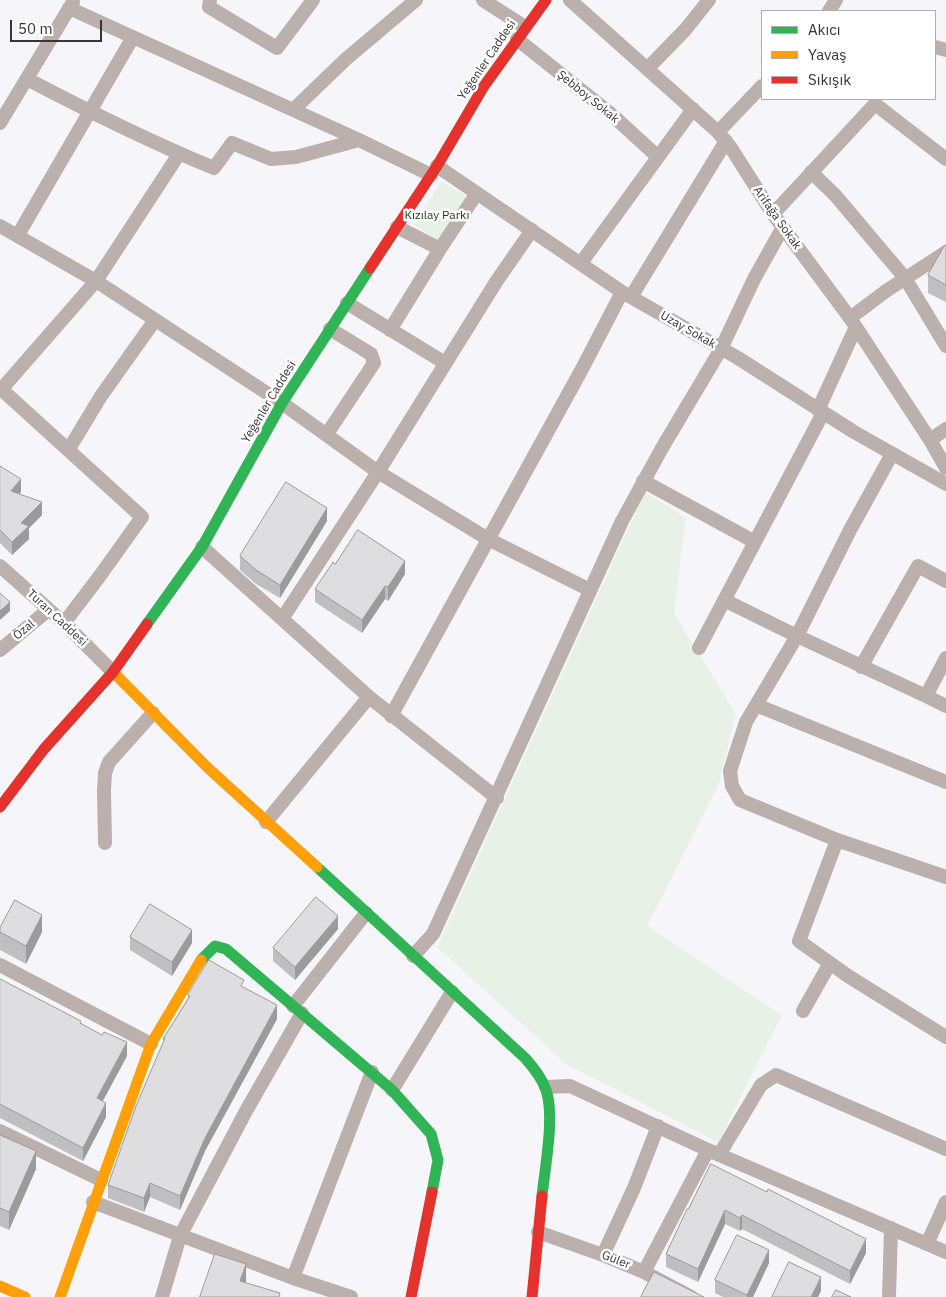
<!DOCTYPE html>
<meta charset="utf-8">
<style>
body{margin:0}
#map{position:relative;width:946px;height:1297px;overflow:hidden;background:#f6f6fa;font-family:"IBM Plex Sans",sans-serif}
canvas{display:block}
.legend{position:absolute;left:761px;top:10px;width:175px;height:90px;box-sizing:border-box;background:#fff;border:1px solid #afafb0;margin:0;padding:6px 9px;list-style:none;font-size:15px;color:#363639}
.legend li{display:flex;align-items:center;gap:10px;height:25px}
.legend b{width:25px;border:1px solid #afafb0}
.scale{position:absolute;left:10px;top:20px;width:92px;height:22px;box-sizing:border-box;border:2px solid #363639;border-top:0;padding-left:6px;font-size:15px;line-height:18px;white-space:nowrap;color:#363639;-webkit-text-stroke:4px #fff;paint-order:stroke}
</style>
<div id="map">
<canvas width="946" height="1297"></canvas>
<ul class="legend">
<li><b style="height:6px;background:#30b455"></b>Akıcı</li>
<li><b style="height:6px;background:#ff9f0a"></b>Yavaş</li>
<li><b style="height:6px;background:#e5322d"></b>Sıkışık</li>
</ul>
<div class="scale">50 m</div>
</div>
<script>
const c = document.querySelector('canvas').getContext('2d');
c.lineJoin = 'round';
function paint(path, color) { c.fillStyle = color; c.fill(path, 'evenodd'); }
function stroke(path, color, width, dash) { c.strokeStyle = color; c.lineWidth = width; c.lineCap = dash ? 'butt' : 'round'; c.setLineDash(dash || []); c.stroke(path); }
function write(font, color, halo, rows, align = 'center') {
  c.font = font + ' "IBM Plex Sans",sans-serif'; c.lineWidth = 5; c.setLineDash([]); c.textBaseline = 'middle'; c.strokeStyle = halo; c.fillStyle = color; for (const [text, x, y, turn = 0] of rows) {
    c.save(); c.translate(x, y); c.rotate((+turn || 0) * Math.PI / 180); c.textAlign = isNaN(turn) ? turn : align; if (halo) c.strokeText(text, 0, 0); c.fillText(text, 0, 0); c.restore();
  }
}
paint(new Path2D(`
 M441,181l26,16 -28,44 -25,-16z
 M645,492l41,26 -12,95 62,101 -18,72 -71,140 135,89 -64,127 -152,-78 -129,-117z`), '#e7f1e6');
stroke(new Path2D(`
 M210,0l-1,7 68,41 36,-48
 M483,0l42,27
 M570,0l148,132 13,16 42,66 77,104 80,122 16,28
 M69,8l288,131 74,36
 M829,11l7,-11
 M517,39l94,75 47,43
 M935,47l11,3
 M647,69l38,-39 24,-30
 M27,79c61,32 123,63 187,89l18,-25 39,16 25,-2 63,-17
 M293,110l53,-51 70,-59
 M0,123l73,-121
 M718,132l44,-46
 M437,166l185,126 116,66 116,74 92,52
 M811,172l24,23 70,83 41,68
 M773,214l102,-110 71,55
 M0,226l96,55 186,122 96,69 118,-190 36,-52
 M18,235l115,-198
 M440,249l37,-56
 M581,263l112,-154
 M631,297l95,-156
 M347,303l98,60
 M850,318l36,-27 60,-39
 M390,330l50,-81 -43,-22
 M0,388l142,129 -43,60 -35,46
 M0,391l96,-110 83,-127
 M818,410l37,-81
 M327,434l47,-71 -3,-9 -41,-25
 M930,440l16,-11
 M69,449l32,-53 54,-76
 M892,454l-42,76 -53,106 -51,86 -16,49 2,15 8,14 97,40 109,37
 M643,481l112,61
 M202,547l167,150 128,101
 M0,566l64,57 49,49
 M724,600l73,36 129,60 20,-38
 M282,619l96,-147 110,67 102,51
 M699,648l124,-235
 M0,650l48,-40
 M861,667l57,-101 28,15
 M926,696l20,10
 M756,705l190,77
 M391,716l191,-347 40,-77
 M266,822l103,-125
 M837,840l-38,101 49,35 98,61
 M105,843l-1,-53 1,-17 4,-11 44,-49
 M413,956l20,-22 189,-413 40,-73 59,-99 33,-70 29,-52
 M0,965l151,79
 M293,1006l73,-93
 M803,1011l27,-48
 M546,1087l24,-1 138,64 238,102
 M392,1090l60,-98
 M0,1131l101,49
 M719,1155l42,-70 15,-10 170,74
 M93,1202l200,76 58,19
 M538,1232l65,23 41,17 47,25
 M927,1244l19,-42
 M603,1255l31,-67 24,-62
 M644,1272l64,-122
 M293,1278l79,-206
 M162,1297l18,-61 66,-125 56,-98
 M889,1297l2,-69`), '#bbb0ac', 14);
stroke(new Path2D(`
 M147,624l55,-77 80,-144 88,-135
 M317,867l208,191c9,10 17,20 21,32 9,26 -1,77 -4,106
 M201,960l14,-14 11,3 166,141 39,44 7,26 -6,32`), '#30b455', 11);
stroke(new Path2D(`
 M113,672l95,96 109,99
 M0,1286l25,11
 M60,1297l91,-253 50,-84`), '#ff9f0a', 11);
stroke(new Path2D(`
 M370,268l67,-102 47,-80 62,-86
 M0,807l44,-58 69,-77 34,-48
 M411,1297l21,-105
 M532,1297l10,-101`), '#e5322d', 11);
paint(new Path2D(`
 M946,246v56l-18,-9v-18z
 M0,466l21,26 -2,2 23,21 -13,13v11l-17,16 -12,-12z
 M327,521l-47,77 -24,-14 -16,-14v-14z
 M335,564l70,10 -17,27 -3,-2 -23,34 -47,-31v-13z
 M0,928l42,4 -16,32 -26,-14z
 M338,929l-43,51 -22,-19v-13z
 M130,937l62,6 -20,33 -42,-26z
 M0,979l81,44 46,33 -25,45 4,16 -23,44 -83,-43z
 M244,987l33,32 -72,132 -25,59 -30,-13 -6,15 -36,-14v-13l55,-142v-4l25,-41v-3z
 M0,1135l36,34 -27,61 -9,-4z
 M711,1164l155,89 -16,31 -108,-55 -2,2 -15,-7 -27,58 -32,-15v-13z
 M769,1263l-16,34h-30l-8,-4v-13z`), '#bfbec0');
paint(new Path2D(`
 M21,479v13l-10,12v-13z
 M42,502v13l-13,13v11l-17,16v-13l9,-19z
 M327,508v13l-47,77v-13z
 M405,561v13l-17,27v-14z
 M385,586v13l-23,34v-13z
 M10,602v9l-10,9v-9z
 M42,915v17l-16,32v-18z
 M338,916v13l-43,51v-13z
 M192,930v13l-20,33v-14z
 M277,1005v14l-72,132 -25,59v-14l25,-58z
 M127,1042v14l-30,56v-14z
 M106,1103v14l-23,44v-13z
 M36,1151v18l-27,61v-18z
 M150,1183v14l-6,15v-14z
 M725,1210v14l-27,58v-13z
 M742,1215v14l-2,2v-13z
 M866,1239v14l-16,31v-13z
 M769,1250v13l-16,34h-6v-2z
 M246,1264v18l-5,15 -1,-16z
 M821,1277v14l-3,6h-7z`), '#9b9b9c');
const building = new Path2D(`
 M945,245l1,1v39l-18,-10z
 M0,466l21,13 -10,12 31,11 -21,21 8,3 -17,16 -12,-12z
 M286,482l41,26 -47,77 -24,-15 -16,-14z
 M358,530l47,31 -17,26 -3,-1 -23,34 -47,-31 18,-27 2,2z
 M0,593l10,9 -10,9z
 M316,897l22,19 -43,51 -22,-19z
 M15,900l27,15 -16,31 -26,-14v-4z
 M150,904l42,26 -20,32 -42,-25z
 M209,960l35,20 -3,6 36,19 -72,133 -25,58 -30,-13 -6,15 -36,-13 28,-79 29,-68 -2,1 27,-43 -2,-1z
 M0,979l81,42 -1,2 22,12 2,-3 23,10 -30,56 9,5 -23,45 -83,-44z
 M0,1135l36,16 -27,61 -9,-4z
 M711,1164l56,28 1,-3 98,50 -16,32 -108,-56 -2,3 -15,-8 -27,59 -32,-15 21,-45h1z
 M737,1235l32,15 -22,45 -32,-15z
 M215,1254l31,10 -6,17 40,12 -1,4h-79z
 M789,1262l32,15 -10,20h-39z
 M654,1272l50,25h-63z
 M836,1290l15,7h-19z`);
paint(building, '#dedddf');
stroke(building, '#9b9b9c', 1);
write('12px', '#363639', '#fff', [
 ["Yeğenler Caddesi",487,60,-56],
 ["Şebboy Sokak",588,97,39],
 ["Arifağa Sokak",777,218,55],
 ["Uzay Sokak",688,330,30],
 ["Yeğenler Caddesi",269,402,-59],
 ["Turan Caddesi",57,618,43],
 ["Özal",24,630,-40],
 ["Güler",616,1260,22]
]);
write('12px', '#1a3c0c', '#fff', [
 ["Kızılay Parkı",437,216]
]);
</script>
